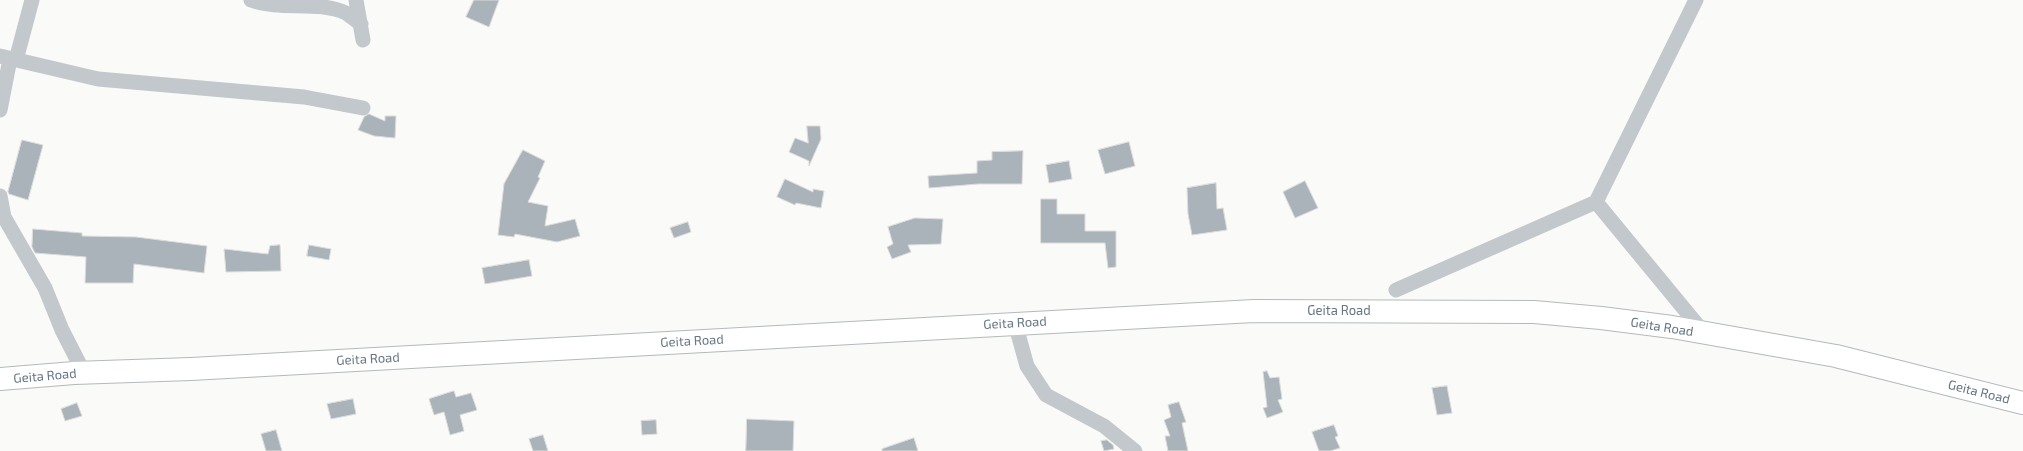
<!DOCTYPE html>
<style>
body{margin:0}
canvas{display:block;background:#fafaf8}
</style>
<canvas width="2023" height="451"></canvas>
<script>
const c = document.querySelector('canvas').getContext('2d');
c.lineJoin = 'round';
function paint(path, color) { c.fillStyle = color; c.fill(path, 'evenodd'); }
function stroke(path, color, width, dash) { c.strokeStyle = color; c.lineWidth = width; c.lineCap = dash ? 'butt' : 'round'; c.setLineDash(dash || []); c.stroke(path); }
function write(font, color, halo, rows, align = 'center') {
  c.font = font + ' "Exo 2",sans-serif'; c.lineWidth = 4; c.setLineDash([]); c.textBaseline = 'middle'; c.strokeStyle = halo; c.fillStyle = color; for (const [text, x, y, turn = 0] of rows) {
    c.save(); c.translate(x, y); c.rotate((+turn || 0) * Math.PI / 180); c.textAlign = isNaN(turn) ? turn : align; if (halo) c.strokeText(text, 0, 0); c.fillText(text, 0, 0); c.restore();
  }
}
const building = new Path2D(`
 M474,0h25l-10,27 -23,-10z
 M369,114l16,7v-5h11l-1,22 -21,-2 -16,-6 6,-13z
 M807,126h13l1,13 -12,27v-5l-20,-9 6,-14 13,5z
 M22,140l21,5 -15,55 -19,-6 -1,-2z
 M1129,142l6,24 -30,8 -7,-24z
 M523,150l22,11 -7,16 2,1 -12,24 20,4 -3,20 30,-7 5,17 -23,6 -42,-8 -1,3 -16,-2 6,-51z
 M1023,151l-1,33h-44l-49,4 -1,-12 49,-3v-12l15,-1v-8z
 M1069,161l3,18 -23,4 -3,-18z
 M785,179l28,13v-3l11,2 -3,17 -25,-5 -1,2 -18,-8z
 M1305,181l13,27 -23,10 -12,-26z
 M1216,183l1,26 6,-1 4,22 -35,5 -4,-21 -1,-26z
 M1041,199h16v15h28v17h31v36l-8,1 -3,-25h-64z
 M915,218l28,1 -2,25 -33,1 3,7 -19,7 -5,-12 6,-3 -5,-17z
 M688,222l3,10 -17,6 -4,-10z
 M33,229l49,4v3l54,1 71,9 -3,27 -70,-9 -1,19h-48l1,-26 -51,-4 -3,-6z
 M280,245l1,26 -55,1 -2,-23 44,5 2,-8z
 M309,245l22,4 -2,11 -22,-4z
 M529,260l3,16 -47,8 -3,-16z
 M1267,371l3,7 9,-1 3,22 -4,1 5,12 -16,6 -4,-10 4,-1 -4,-35z
 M1447,386l5,27 -15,2 -5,-27z
 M454,391l2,6 15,-4 6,17 -17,5 4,16 -14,4 -6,-23 -10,3 -5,-16z
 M353,399l3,15 -25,5 -4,-15z
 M1179,402l7,20 -4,1 6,28h-20l-3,-15h5l-6,-16 7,-3 -3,-12z
 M77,403l5,13 -17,5 -4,-12z
 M747,419l47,2 -1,30h-47z
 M656,420l1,14 -15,1 -1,-14z
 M1334,425l4,11 -3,1 5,11 -10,3h-11l-7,-19z
 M276,430l6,21h-16l-5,-17z
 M543,435l5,16h-15l-4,-12z
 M914,438l4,13h-36v-2z
 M1107,440l6,5 1,4 -10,2 -3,-10z`);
paint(building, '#aab3b9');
stroke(building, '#dcdcda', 1);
const trunk = new Path2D(`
 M0,379l74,-6 117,-4 1063,-58 280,1 67,6 71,9 164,29 187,47`);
stroke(trunk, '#b4b9bd', 24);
stroke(new Path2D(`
 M251,0c30,11 66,0 95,13 5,3 10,8 15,11
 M356,0l7,40
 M0,56l98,23 206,18 59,11
 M16,60l16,-60
 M0,110l10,-51
 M0,196l4,21 41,71 17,42 22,43
 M1596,202l108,131
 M1396,290l200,-88 100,-202
 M1015,323l12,43 19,29 58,31 31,25`), '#c3c8cc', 15);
stroke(trunk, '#fff', 22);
write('13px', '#657683', '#fff', [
 ["Geita Road",1339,311],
 ["Geita Road",1015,323,-3],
 ["Geita Road",1662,327,9],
 ["Geita Road",692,341,-3],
 ["Geita Road",368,359,-3],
 ["Geita Road",45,376,-5],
 ["Geita Road",1979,392,14]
]);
</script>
